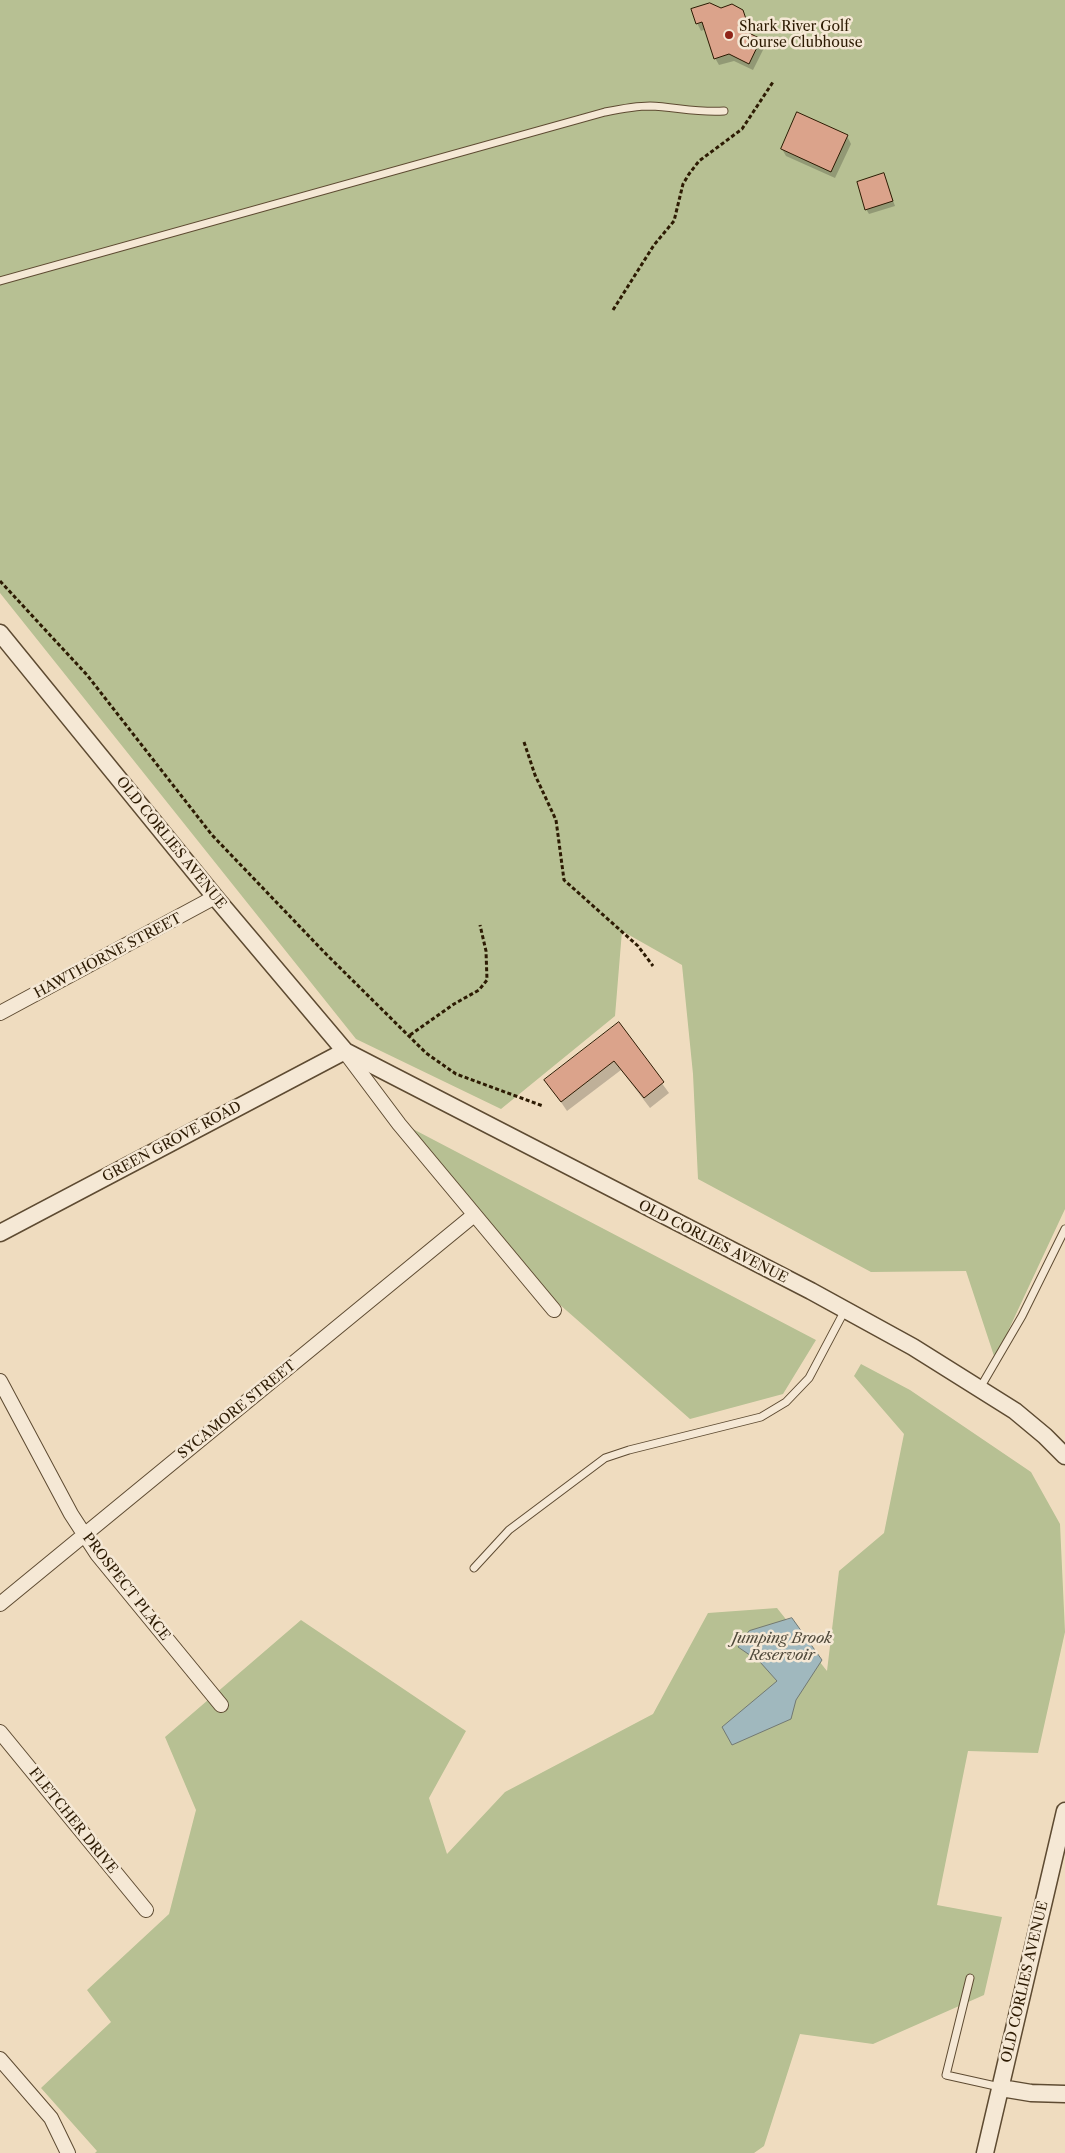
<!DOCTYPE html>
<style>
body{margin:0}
canvas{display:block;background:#efdcbf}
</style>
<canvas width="1065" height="2153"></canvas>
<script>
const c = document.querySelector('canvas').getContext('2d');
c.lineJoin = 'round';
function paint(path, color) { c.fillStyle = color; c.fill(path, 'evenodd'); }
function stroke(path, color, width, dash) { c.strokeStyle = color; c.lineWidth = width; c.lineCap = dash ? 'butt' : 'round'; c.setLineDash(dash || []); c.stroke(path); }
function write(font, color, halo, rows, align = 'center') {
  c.font = font + ' "Libre Caslon Text",serif'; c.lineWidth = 5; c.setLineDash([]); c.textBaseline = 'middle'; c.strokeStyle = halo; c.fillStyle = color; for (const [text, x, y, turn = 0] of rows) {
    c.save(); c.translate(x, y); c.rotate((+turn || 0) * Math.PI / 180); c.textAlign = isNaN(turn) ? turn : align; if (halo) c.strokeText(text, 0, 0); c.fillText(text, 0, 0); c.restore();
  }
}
paint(new Path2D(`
 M0,0h1065v1209l-70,150 -29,-88 -95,1 -173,-93 -5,-105 -11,-109 -60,-34 -7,85 -114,93 -145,-70 -356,-446z
 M411,1128l405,212 -33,54 -93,25 -148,-130z
 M861,1364l49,26 121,82 29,52 5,108 -27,121 -70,-2 -31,154 65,12 -18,78 -111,49 -73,-10 -36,112 -10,7h-659l2,-2 -56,-63 70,-66 -24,-32 82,-76 27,-104 -31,-73 136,-117 165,111 -37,67 18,56 58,-62 148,-78 55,-101 69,-5 50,63 12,-100 45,-38 20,-99 -50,-58z`), '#b7c093');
const water = new Path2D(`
 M792,1618l30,42 -26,40 -5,19 -59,26 -10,-18 55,-46 -17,-19 -22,-15 11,-16z`);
paint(water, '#a0b8be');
stroke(water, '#727973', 1);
paint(new Path2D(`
 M721,10l21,1 8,19 -2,4 12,6 4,8 -11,22 -19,-9 -15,4 -4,-7 -9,-29 -5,2 -4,-8z
 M847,136l4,8 -16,34 -49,-22 -4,-7z
 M884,175l11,31 -26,8 -3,-5z
 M619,1024l50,69 -19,15 -29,-38 -54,41 -21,-31z`), '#0003');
const building = new Path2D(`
 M710,3l11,5 11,-4 11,6 4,12 -4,8 18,9 -12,25 -20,-10 -15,5 -12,-37 -6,2 -5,-15z
 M797,112l51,23 -17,37 -50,-23z
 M884,173l9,28 -28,9 -8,-28z
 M619,1022l45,60 -20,16 -30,-37 -53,41 -17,-22z`);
paint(building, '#dba38b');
stroke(building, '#2d1b03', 1);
const service = new Path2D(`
 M0,281l605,-169c15,-3 30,-6 45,-6 25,1 48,7 74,5
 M980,1388l42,-72 43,-87
 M474,1568l35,-38 96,-72 24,-8 132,-33 25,-15 23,-24 36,-68
 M970,1978l-24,97 54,12`);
const minor = new Path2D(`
 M0,1013l215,-116
 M345,1052l54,72 155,186
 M0,1381l71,133 26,40 124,151
 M0,1604l474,-389
 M0,1732l146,178
 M0,2059l51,59 17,35`);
const tertiary = new Path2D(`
 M0,633l215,264 130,154 466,240 102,56 102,64 30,25 20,20
 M0,1233l345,-182
 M1001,2088l30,5 34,1
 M985,2153l80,-342`);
stroke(service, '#5e4b32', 9);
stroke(minor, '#5e4b32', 16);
stroke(tertiary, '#5e4b32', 19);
stroke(new Path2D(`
 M613,310l41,-65 20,-24 9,-37 6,-10 10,-13 43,-32 31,-47
 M0,581l87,94 125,160 114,119 100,99 30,21 87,32
 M524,742l11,33 21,45 8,60 74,66 15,20
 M410,1035l44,-31 25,-14 8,-10 -1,-29 -6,-26`), '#2d1b03', 3, [4, 2.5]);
stroke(service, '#f5e8d5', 7);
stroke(minor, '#f5e8d5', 14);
stroke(tertiary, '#f5e8d5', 16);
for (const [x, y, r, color] of [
 [729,35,5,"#8f2418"]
]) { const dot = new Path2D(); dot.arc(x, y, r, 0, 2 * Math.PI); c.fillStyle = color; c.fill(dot); stroke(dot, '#f5e8d5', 2); }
write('14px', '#2d1b03', '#f5e8d5', [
 ["Shark River Golf",739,27],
 ["Course Clubhouse",739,43]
], 'left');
write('14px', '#2d1b03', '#f5e8d5', [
 ["OLD CORLIES AVENUE",171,843,51],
 ["HAWTHORNE STREET",108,956,-28],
 ["GREEN GROVE ROAD",172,1142,-28],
 ["OLD CORLIES AVENUE",713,1242,27],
 ["SYCAMORE STREET",237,1410,-39],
 ["PROSPECT PLACE",126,1587,52],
 ["FLETCHER DRIVE",73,1821,51],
 ["OLD CORLIES AVENUE",1025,1982,-77]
]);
write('italic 15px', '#504a3b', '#f5e8d5', [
 ["Jumping Brook",782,1639],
 ["Reservoir",782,1656]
]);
</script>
